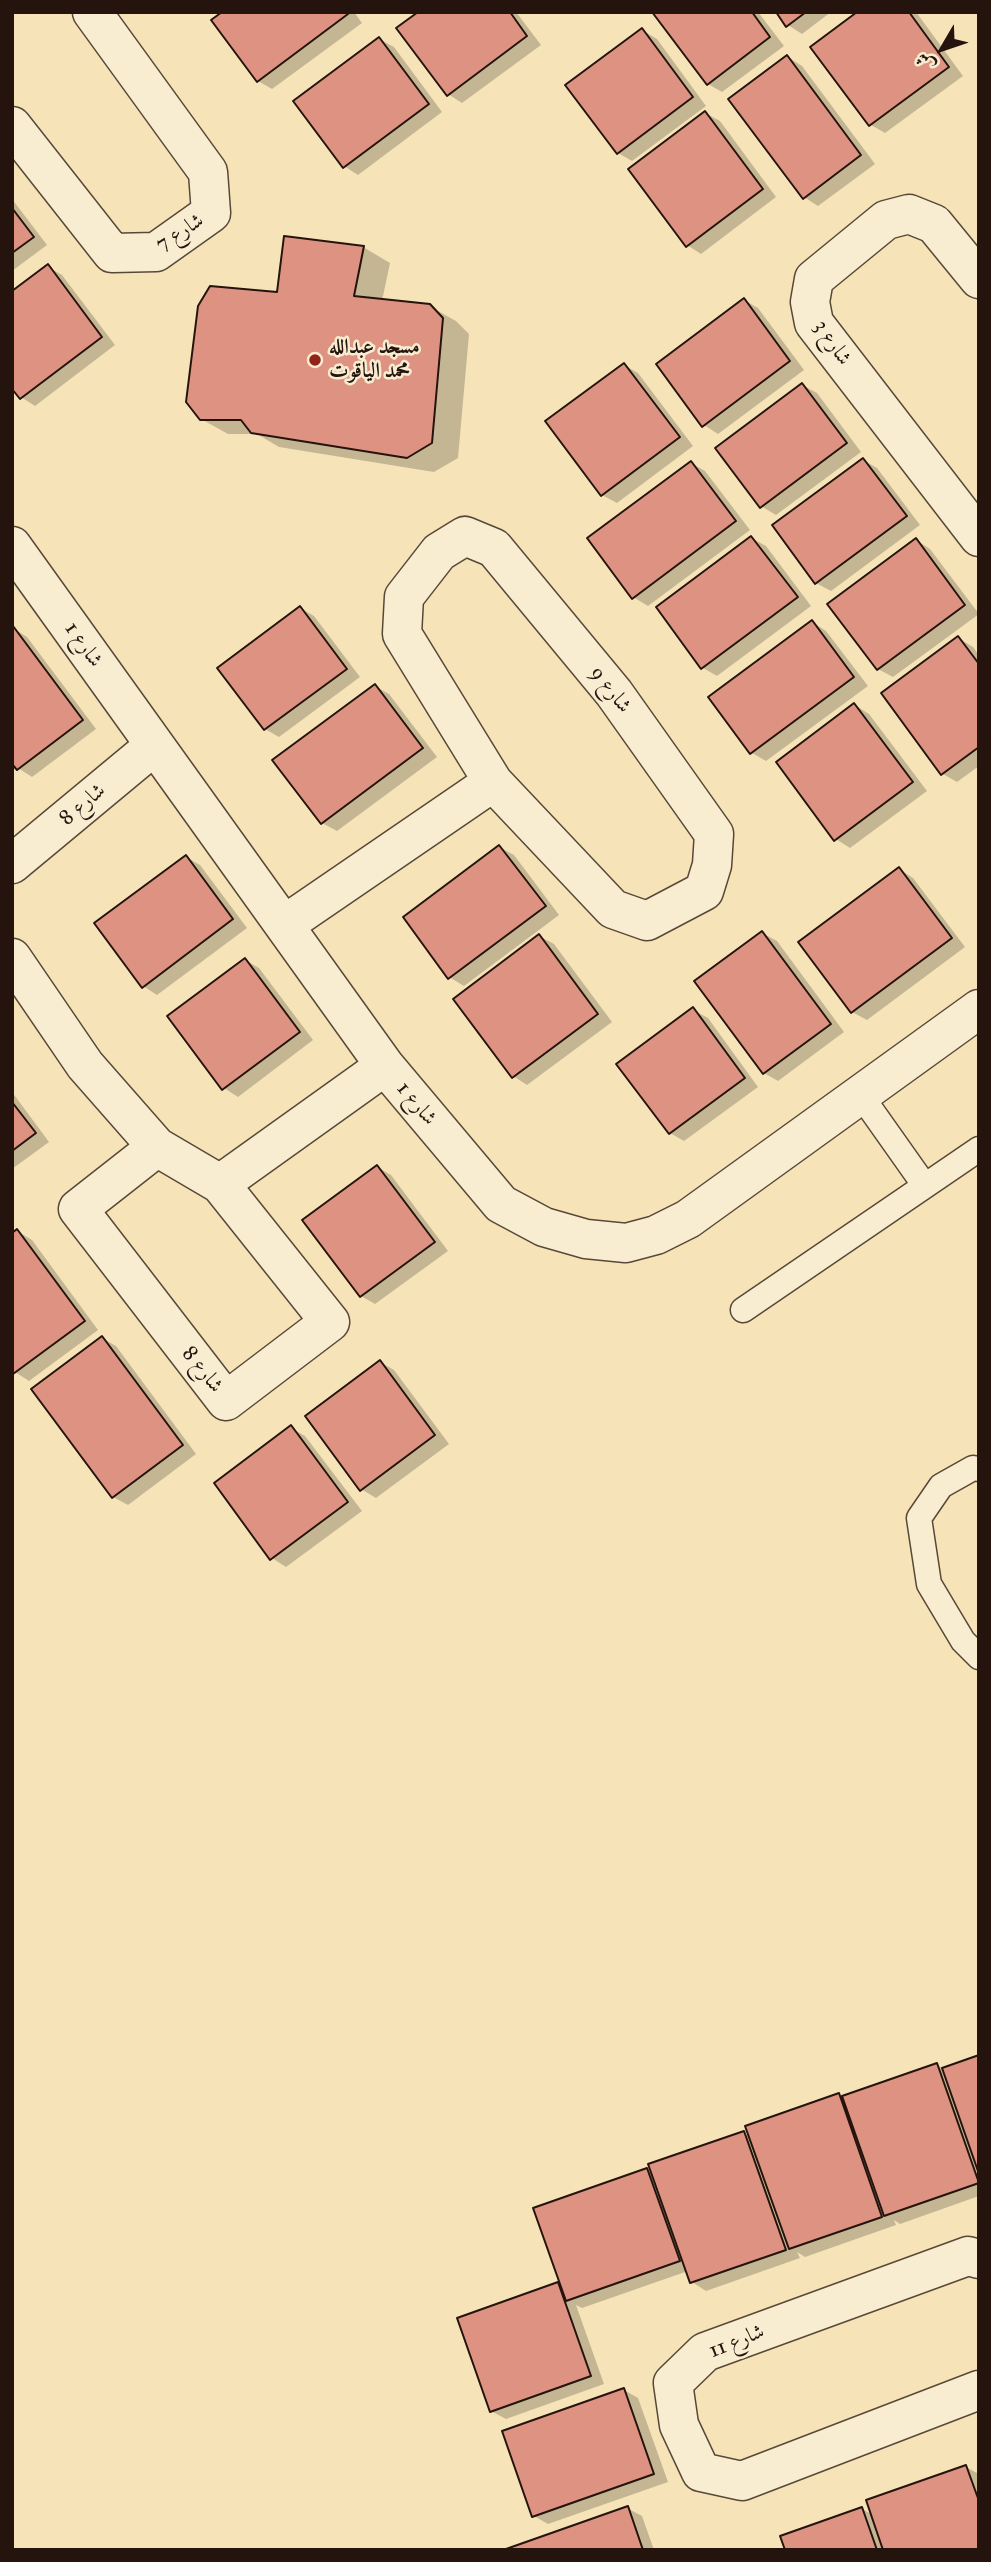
<!DOCTYPE html>
<meta charset="utf-8">
<style>
body{margin:0}
#map{position:relative;width:991px;height:2562px;overflow:hidden;background:#f6e4b8;font-family:"IM FELL Great Primer",Amiri,serif}
canvas{display:block}
.frame{position:absolute;inset:0;border:14px solid #24140d;pointer-events:none}
.north{position:absolute;left:907px;top:14px;width:70px;height:70px;-webkit-text-stroke:5px #f9edd1;paint-order:stroke;rotate:231deg;font-size:19px;font-weight:700;line-height:28px;text-align:center;color:#24140d}
.north::after{content:'';display:block;margin:auto;width:24px;height:32px;background:#24140d;clip-path:polygon(50% 0,100% 100%,50% 72%,0 100%)}
</style>
<div id="map">
<canvas width="991" height="2562"></canvas>
<div class="frame"></div>
<div class="north">ش</div>
</div>
<script>
const c = document.querySelector('canvas').getContext('2d');
c.lineJoin = 'round';
function paint(path, color) { c.fillStyle = color; c.fill(path, 'evenodd'); }
function stroke(path, color, width, dash) { c.strokeStyle = color; c.lineWidth = width; c.lineCap = dash ? 'butt' : 'round'; c.setLineDash(dash || []); c.stroke(path); }
function write(font, color, halo, rows, align = 'center') {
  c.font = font + ' "IM FELL Great Primer",Amiri,serif'; c.lineWidth = 5; c.setLineDash([]); c.textBaseline = 'middle'; c.strokeStyle = halo; c.fillStyle = color; for (const [text, x, y, turn = 0] of rows) {
    c.save(); c.translate(x, y); c.rotate((+turn || 0) * Math.PI / 180); c.textAlign = isNaN(turn) ? turn : align; if (halo) c.strokeText(text, 0, 0); c.fillText(text, 0, 0); c.restore();
  }
}
paint(new Path2D(`
 M225,12h129l8,11 -90,66 -14,-8z
 M421,12h95l25,33 -79,58 -14,-9z
 M654,12h104l26,34 -62,46 -14,-8z
 M778,12h53l-29,22 -14,-9z
 M860,12h56l47,64 -78,57 -14,-8 -58,-77z
 M642,30l15,9 49,67 -74,55 -14,-8z
 M379,39l15,8 48,65 -84,63 -14,-9z
 M788,57l14,9 73,98 -57,42 -14,-9z
 M705,113l15,8 56,76 -75,57 -14,-9z
 M12,199l35,46 -35,26z
 M363,247l27,16 -8,38 47,5 27,15 13,13 -11,124 -24,14 -155,-25 -22,-13h-29l-27,-15z
 M48,267l14,8 53,70 -80,61 -14,-9z
 M744,300l14,8 46,62 -86,64 -14,-9z
 M624,365l14,8 55,73 -76,57 -15,-8 -55,-73z
 M802,385l15,8 44,59 -85,63 -15,-9z
 M863,460l14,8 43,57 -89,66 -15,-8 -42,-58z
 M691,463l14,8 45,59 -102,76 -15,-9z
 M751,538l15,8 45,60 -94,70 -14,-8z
 M916,540l14,9 49,65 -86,63 -15,-8z
 M300,608l14,8 46,61 -81,60 -14,-8z
 M812,622l14,9 42,55 -102,75 -14,-8 -42,-55z
 M13,628l14,9 69,92 -64,48 -14,-9 -6,-7z
 M958,638l15,9 6,8v111l-22,16 -14,-8z
 M375,686l14,8 48,63 -100,74 -15,-8z
 M855,705l14,9 58,77 -77,57 -14,-9z
 M499,847l15,8 45,60 -95,71 -15,-9z
 M186,857l14,8 47,63 -90,67 -14,-9z
 M899,869l14,9 52,69 -98,73 -15,-8z
 M762,933l15,8 67,91 -66,49 -14,-8z
 M539,936l15,8 58,78 -85,63 -14,-9z
 M245,960l14,8 54,72 -75,57 -14,-9z
 M693,1010l15,8 50,69 -74,54 -14,-8z
 M12,1092l37,50 -37,27z
 M377,1167l14,8 57,76 -73,53 -14,-8z
 M17,1231l15,9 66,90 -69,51 -17,-11v-135z
 M102,1338l14,8 80,108 -68,51 -15,-8z
 M380,1362l14,8 55,74 -73,54 -15,-9z
 M291,1428l14,8 57,75 -76,56 -14,-9z
 M979,2057v139l-79,28 -6,-4 2,5 -91,32 -8,-5 3,6 -94,33 -14,-9 -4,-11 -106,37 -6,-3 28,79 -98,35 -15,-8 66,-127 6,3 83,-117 7,4 90,-41 8,4 87,-42 5,3 94,-33 7,4z
 M624,2390l14,8 30,84 -120,42 -14,-8z
 M966,2467l13,7v76h-193l76,-41 11,6z
 M627,2508l15,8 12,34h-146z`), '#0003');
const building = new Path2D(`
 M222,12h125l1,2 -91,68 -46,-62z
 M418,12h92l17,24 -80,60 -51,-68z
 M652,12h100l18,25 -63,48z
 M776,12h30l-20,15z
 M857,12h52l40,55 -80,59 -59,-79z
 M642,28l51,69 -76,57 -52,-69z
 M379,37l50,67 -86,64 -50,-67z
 M787,55l74,100 -58,44 -75,-100z
 M705,111l58,78 -77,58 -58,-78z
 M12,208l22,29 -22,16z
 M284,236l80,10 -10,50 76,8 13,14 -11,125 -25,15 -156,-25 -10,-13h-41l-14,-18 12,-96 12,-20 67,6z
 M48,264l54,73 -82,62 -8,-10v-98z
 M744,298l46,63 -88,66 -46,-63z
 M624,363l56,74 -79,59 -56,-75z
 M802,383l45,60 -87,65 -45,-60z
 M863,458l44,58 -92,68 -43,-59z
 M691,461l45,60 -104,78 -45,-61z
 M751,536l47,61 -97,72 -45,-62z
 M916,538l49,67 -88,65 -50,-66z
 M300,606l47,63 -83,61 -47,-62z
 M812,620l42,57 -104,77 -42,-57z
 M13,626l70,94 -66,50 -5,-6z
 M958,636l21,28v83l-38,28 -60,-82z
 M375,684l48,64 -102,76 -49,-64z
 M854,703l59,79 -79,59 -58,-79z
 M499,845l47,61 -98,73 -45,-62z
 M186,855l47,64 -91,69 -48,-65z
 M899,867l53,71 -101,75 -53,-71z
 M762,931l69,93 -68,50 -69,-93z
 M539,934l59,80 -86,64 -59,-79z
 M245,958l55,74 -78,58 -55,-74z
 M693,1007l52,71 -76,56 -53,-70z
 M12,1102l24,31 -24,18z
 M377,1165l58,77 -75,55 -58,-77z
 M17,1229l68,92 -72,53 -1,-141z
 M102,1336l81,109 -71,53 -81,-109z
 M380,1360l55,75 -75,56 -55,-75z
 M291,1425l57,77 -78,58 -56,-77z
 M979,2055v119l-37,-106z
 M937,2063l42,120 -95,33 -42,-120z
 M839,2093l43,124 -93,32 -44,-123z
 M744,2131l42,119 -96,33 -42,-119z
 M647,2168l33,93 -114,40 -33,-93z
 M558,2282l33,94 -101,36 -33,-94z
 M624,2388l30,86 -122,43 -30,-86z
 M966,2465l13,36v49h-96l-17,-50z
 M628,2506l15,44 -137,-1z
 M862,2507l15,43h-92l-5,-14z`);
paint(building, '#de9282');
stroke(building, '#24140d', 2);
const service = new Path2D(`
 M860,1094l65,92
 M743,1310l236,-161
 M979,1469l-6,-1 -32,18 -22,32 10,66 34,57 16,16`);
const minor = new Path2D(`
 M12,126l100,127 44,-1 55,-39 -3,-41 -116,-160
 M979,279l-45,-55 -25,-10 -23,6 -72,59 -4,23 4,21 165,214
 M465,536l29,12 120,145 100,141 -2,31 -8,26 -57,30 -34,-12 -120,-127 -91,-148 2,-37 35,-45z
 M12,546l373,520 116,138 43,23 42,12 40,4 30,-8 32,-16 291,-210
 M12,864l142,-118
 M284,925l209,-143
 M12,958l73,107 72,82 63,37 165,-118
 M157,1147l-79,62 148,192 104,-79 -110,-138
 M979,2259l-11,-3 -263,96 -32,31 6,42 22,47 41,9 237,-91`);
stroke(service, '#584838', 27);
stroke(minor, '#584838', 41);
stroke(service, '#f9edd1', 24);
stroke(minor, '#f9edd1', 38);
for (const [x, y, r, color] of [
 [315,360,7,"#8f2418"]
]) { const dot = new Path2D(); dot.arc(x, y, r, 0, 2 * Math.PI); c.fillStyle = color; c.fill(dot); stroke(dot, '#f9edd1', 2.5); }
write('21px', '#24140d', '#f9edd1', [
 ["شارع 7",180,233,-32],
 ["شارع 3",832,343,56],
 ["شارع 1",83,645,55],
 ["شارع 9",610,690,52],
 ["شارع 8",83,805,-40],
 ["شارع 1",416,1104,50],
 ["شارع 8",202,1370,52],
 ["شارع 11",737,2342,-22]
]);
write('bold 21px', '#24140d', '#f9edd1', [
 ["مسجد عبدالله",329,348],
 ["محمد الياقوت",329,372]
], 'left');
</script>
